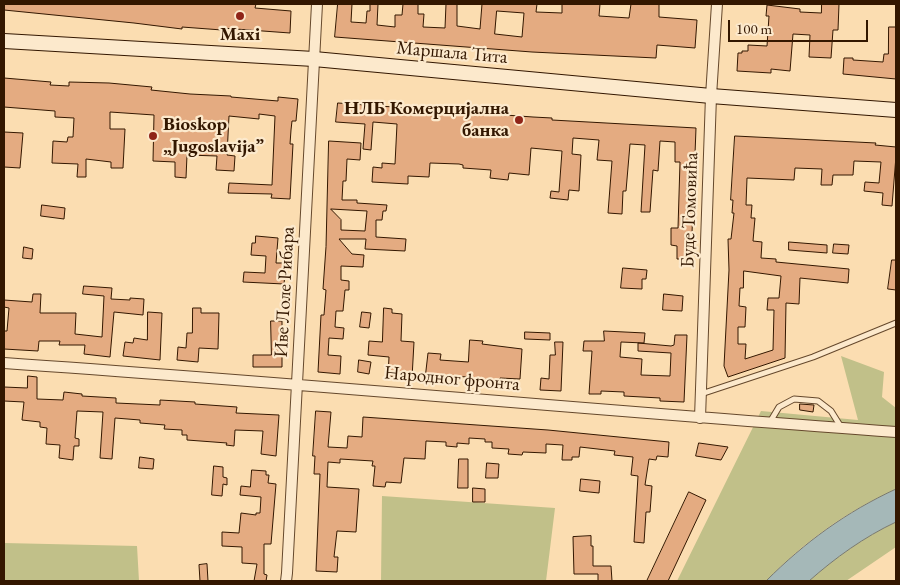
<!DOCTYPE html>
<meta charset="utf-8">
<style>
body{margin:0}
#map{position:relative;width:900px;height:585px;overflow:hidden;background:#fbddb1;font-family:"EB Garamond",serif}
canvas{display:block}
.frame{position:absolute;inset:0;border:5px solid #331700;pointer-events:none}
.scale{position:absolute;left:728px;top:20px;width:140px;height:22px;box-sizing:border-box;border:2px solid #331700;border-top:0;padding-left:6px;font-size:15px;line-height:18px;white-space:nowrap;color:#331700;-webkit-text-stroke:4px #fce9cc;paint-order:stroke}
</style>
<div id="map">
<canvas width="900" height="585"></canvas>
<div class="frame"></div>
<div class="scale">100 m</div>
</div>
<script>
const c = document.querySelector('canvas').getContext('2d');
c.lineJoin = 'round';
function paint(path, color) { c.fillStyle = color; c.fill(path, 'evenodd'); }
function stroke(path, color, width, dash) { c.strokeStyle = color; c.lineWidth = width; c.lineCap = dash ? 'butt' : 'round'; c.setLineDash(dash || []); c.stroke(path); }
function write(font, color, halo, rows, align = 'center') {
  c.font = font + ' "EB Garamond",serif'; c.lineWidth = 4.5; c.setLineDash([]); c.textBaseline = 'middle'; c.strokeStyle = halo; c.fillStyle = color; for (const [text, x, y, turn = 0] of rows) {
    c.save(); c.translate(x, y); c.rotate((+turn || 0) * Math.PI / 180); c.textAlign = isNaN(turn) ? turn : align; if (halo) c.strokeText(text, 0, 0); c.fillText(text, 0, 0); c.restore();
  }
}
paint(new Path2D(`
 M841,356l43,16 -2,25 14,11v81c-51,23 -91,52 -130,92h-89l84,-170 97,9z
 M382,496l173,12 -9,73h-165z
 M896,522v25l-50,34h-37c26,-23 55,-44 87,-59z
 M4,543l133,3 2,35h-135z`), '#c1c089');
const water = new Path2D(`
 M896,489v33c-32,15 -61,36 -87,59h-43c39,-39 80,-69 130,-92z`);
paint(water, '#a5b8b8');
stroke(water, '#77786e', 1);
const building = new Path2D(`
 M4,4h252l-1,4 36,3 -1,22 -68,-5v2l-40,-3v2l-48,-6 -130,-13z
 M338,4h14l-1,18 15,1 1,-12h3v-7h8l-1,21 18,2v-12h7l1,-11h15v10h6l-1,13 22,1 1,-24h11v22l23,3 2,-25h55l-1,8 26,1v-9h38l-1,12 30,2 2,-14h28v13l38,3 -2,28 -38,-3 -1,13 -124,-6 -197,-15zM497,11l27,2 -2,24 -27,-3z
 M822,4h17l-1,26h-5l-2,28 -22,-1 1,-22 -17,-1 -3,37 -19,-2v4l-34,-2 1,-18h4v-2h6v-6l19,1 2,-30h-3l1,-11 33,4v3l21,1z
 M889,27h7v52l-53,-5 1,-16h9v2l30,2 1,-8h4z
 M4,78l47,4 -1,3 19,1v-4l40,1 43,4 -1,3 39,4 41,2v1l47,4v-4l20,2 -2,22h-4l-1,9 -1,14h3l-3,55 -19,-1 1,-4 -44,-1 1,-10 43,2 3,-69 -16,-2v5l-30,-3 -2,39 8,1 -1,15 -18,-1 1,-14 -30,-1 -1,23 -11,-1v-15l-22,-1 1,-46 -44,-3v17h15l-2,39h-12v-6l-25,-3v18h-9l1,-13 -26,-1 1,-22 14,1 1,-5h5l1,-19 -19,-1v-6l-51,-4z
 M338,103l195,14 19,1v2l144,8 -5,131h-14v-13l-6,-1v-17h7l2,-66h-5v-20l-15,-1 -2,30 -5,-1 -3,42h-9l4,-67 -15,-1 -4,47h-3l-1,23 -14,-1 4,-52 -15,-1 2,-20 -26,-2 -1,16 9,1 -2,36 -10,-1 -1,10 -18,-2 1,-7 8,1 3,-41 -31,-3 -2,27 -20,-2 -1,7 -18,-2 1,-8 -28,-2v-3l-4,-1 -29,-1 -1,14 -21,-1v8l-36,-2 1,-15 9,1v-5l13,1 2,-40 -24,-2 -2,28 -8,-1 2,-25 -29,-2z
 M4,132l19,1 -3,35 -16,-1z
 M735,136l141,7 -1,2 21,2v9l-4,50 -10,-1 1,-12 -19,-2 1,-9 14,1 2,-21 -27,-1 -1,14h-20l-1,10h-11l1,-16 -27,-1 -1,12 -47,-2 -1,27h6l-1,13h4l-2,23 9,1 -1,16 15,1v3l73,7 -1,14 -48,-5 -1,26 -13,-1 -1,55 -57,19 -4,-11 5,-96 -1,-31h3l3,-26h-2l1,-13h-2zM744,271l37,5 -2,22h-11l-1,12h7l-1,40 -28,9 1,-15h-8v-17h7l1,-20 -7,-1 1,-18h3z
 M329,141l32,2 -1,17 -13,-1 -1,22h-3l-1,19h15v3l30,2 -1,6h-3l-1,9h-6v17l30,2 -1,12 -40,-2 1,-10h-27l13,15 12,1 -1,12 -22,-1v14l8,1v9h-4l-2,21h-7l-1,16 9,1 -1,11 -14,-1 -1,17 13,1 -1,18 -22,-2 3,-57h3l2,-25 -3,-1 3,-42zM331,209l36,2 -2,20 -24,-1v-10z
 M42,205l23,3 -1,11 -23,-3z
 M256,236l22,2 -2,25h10l-2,21 -41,-2 1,-10 21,1 1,-17 -15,-1 1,-12h3z
 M789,242l38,3v8l-38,-3z
 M834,244l15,1 -1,9 -15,-1z
 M24,247l9,2 -1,10 -9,-1z
 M892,260h4v30l-8,-1z
 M623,268l24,2 -1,9h-4v10l-21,-1z
 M84,286l28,2 -1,11 19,1v-2l14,1 -1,16 -29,-3 -4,45 -26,-3 1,-9h-26l1,-4h-21l-1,10 -34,-2v-18h3l2,-23 -5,-1v-7l28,2 1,-8h8l-1,19h36l-1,21 27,3 2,-41 -21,-2z
 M664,294l19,2 -1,15 -19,-1z
 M193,308h8v5h18l-1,36 -19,-1 -1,14 -21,-2 1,-13 8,1 1,-15h5z
 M384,308l8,1v4l10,1 -1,27 13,1 -2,36 -24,-2 1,-19 -21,-2 1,-14 13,1z
 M148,312l14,1 -2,47 -37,-4 2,-14 8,1 1,-5 13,2z
 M362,312l9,1 -2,15 -9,-1z
 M271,321h11v46h-29v-12h18z
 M604,331l41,2 -1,10 -23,-1 -1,15 22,2 -1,16 29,1 1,-23 -33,-2v-8l33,3 3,-1 1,-10h12l-3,67 -24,-1v-3l-36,-2v-4l-23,-1v3h-12l3,-43h-9l1,-10h20z
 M525,332l25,1v7l-25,-1z
 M470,340l13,1 -1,3 40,5 -2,30 -20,-1 -1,10 -33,-4 1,-7 -28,-2v5l-14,-1 3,-26 13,1 -1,6 28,2z
 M555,342h8l-2,49 -21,-1 1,-12 8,1 1,-24h5z
 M359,360l12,2 -2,12 -11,-2z
 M28,376l9,1v22l26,1 1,-8 18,2v2l34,2v5l44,2v-5l35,2v2l42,3 -1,6 43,2 -3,41 -15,-2 2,-23 -28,-1 -1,16 -8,-1 1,-2 -40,-3v-5h-5v-5l-18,-1 1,-4 -25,-2v-3l-25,-2 -3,41 -12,-1 3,-46 -26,-1 -2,27 4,1v7h-5l-1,14 -14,-2 1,-13 -14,-1 1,-16 -7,-1v-5l-18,-2 2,-18 -20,-1v-14l23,1z
 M800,404l14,1 -1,7 -13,-2z
 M316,411l15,1 -3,35 19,1 1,-12 14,1 1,-20 185,13 121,12 -1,15 -11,-1 -1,4 -7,-1 -4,26 7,1 -2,26h-4l-2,31 -10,-1 4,-66 -7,-1 2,-18 -19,-2 1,-4 -35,-4 -1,10h-7v3h-10l1,-15 -17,-1v9l-23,-1 -1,3 -14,-1 1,-5 -17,-1v-6h-7v-3l-16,-1v6l-12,-1v4l-11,-1v-4l-20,-1 -1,18 -21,-1 -3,25 -15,-1 -1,5 -12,-1 2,-20h-3l1,-5 -33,-2v4l-12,-1 -1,25 32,2 -3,43 -19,-1 -3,26h4l-1,15 -21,-1 4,-97h-6l1,-18h-2z
 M699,443l29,4 -7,13 -25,-4z
 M140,457l14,2 -1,10 -14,-1z
 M459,459h9v29h-10z
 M487,463l12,1 -1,14h-12z
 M214,466l9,1v10l4,1v7l-4,-1 -1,12 -10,-1z
 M252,470l14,1v4h3l-1,8 8,1 -5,60h-7v30l3,1 -1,6h-12l3,-17 -15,-1v-16l-20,-1v-14l17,1 2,-20 15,2v-2h4l1,-16 -21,-2 1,-9 9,1z
 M581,479l19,2 -1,12 -19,-2z
 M473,488l12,1v13h-12z
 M689,492l17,8 -38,81h-21z
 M591,536v10h2v20h18l1,15h-14v-7h-24l-1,-37z
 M207,564l1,17h-8l-1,-16z`);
paint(building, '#e4ab81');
stroke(building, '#331700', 1);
const lane = new Path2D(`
 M701,394l112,-37 83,-34
 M770,422l9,-15 15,-8 24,2 13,10 10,16`);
const street = new Path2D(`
 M4,363c297,20 595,48 892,69
 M700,418l11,-322 6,-92
 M286,581l1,-8 30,-569`);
const secondary = new Path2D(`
 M4,41l310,18 397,37 185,14`);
stroke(lane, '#65482c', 7);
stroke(street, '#65482c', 12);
stroke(secondary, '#331700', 16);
stroke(lane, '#fce9cc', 5);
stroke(street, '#fce9cc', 10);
stroke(secondary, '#fce9cc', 14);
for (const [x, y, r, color] of [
 [240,16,5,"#8f2418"],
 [519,120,5,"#8f2418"],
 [153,136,5,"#8f2418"]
]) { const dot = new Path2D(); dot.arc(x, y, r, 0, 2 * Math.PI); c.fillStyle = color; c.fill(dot); stroke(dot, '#fce9cc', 2); }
write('bold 19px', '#331700', '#fce9cc', [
 ["Maxi",240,35],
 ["НЛБ Комерцијална",509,109,"right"],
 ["банка",509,131,"right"],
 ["Bioskop",163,125,"left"],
 ["„Jugoslavija”",163,147,"left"]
]);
write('19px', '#331700', '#fce9cc', [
 ["Маршала Тита",452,53,5],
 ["Буде Томовића",690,210,-88],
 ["Иве Лоле Рибара",285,292,-87],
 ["Народног фронта",452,379,5]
]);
</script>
